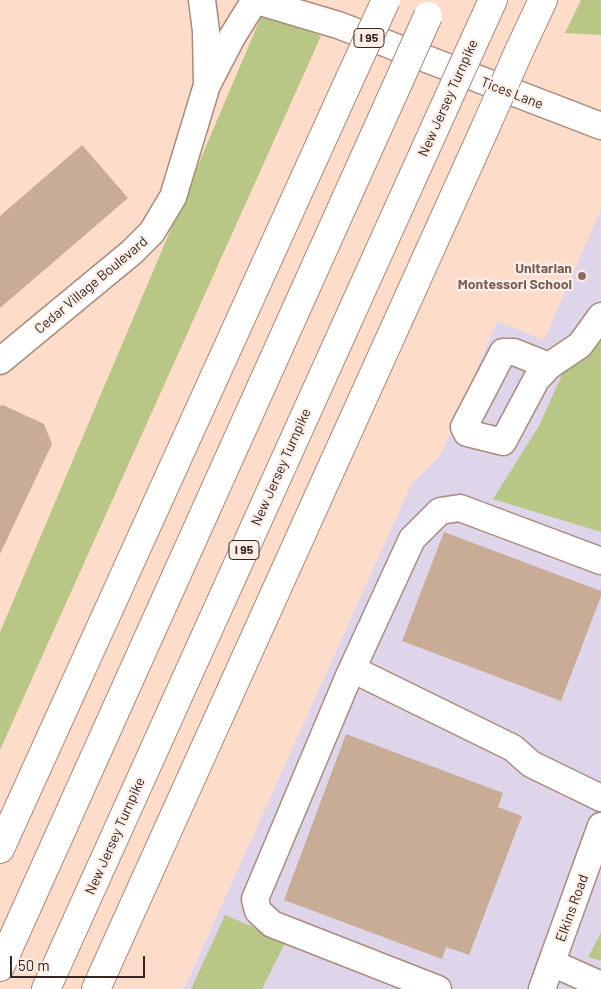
<!DOCTYPE html>
<style>
body{margin:0}
#map{position:relative;width:601px;height:989px;overflow:hidden;background:#fedcca;font-family:Barlow,sans-serif}
canvas{display:block}
.scale{position:absolute;left:10px;top:956px;width:135px;height:22px;box-sizing:border-box;border:2px solid #342721;border-top:0;padding-left:6px;font-size:15px;line-height:18px;white-space:nowrap;color:#342721;-webkit-text-stroke:4px #fceee7;paint-order:stroke}
</style>
<div id="map">
<canvas width="601" height="989"></canvas>
<div class="scale">50 m</div>
</div>
<script>
const c = document.querySelector('canvas').getContext('2d');
c.lineJoin = 'round';
function paint(path, color) { c.fillStyle = color; c.fill(path, 'evenodd'); }
function stroke(path, color, width, dash) { c.strokeStyle = color; c.lineWidth = width; c.lineCap = dash ? 'butt' : 'round'; c.setLineDash(dash || []); c.stroke(path); }
function write(font, color, halo, rows, align = 'center') {
  c.font = font + ' Barlow,sans-serif'; c.lineWidth = 4.5; c.setLineDash([]); c.textBaseline = 'middle'; c.strokeStyle = halo; c.fillStyle = color; for (const [text, x, y, turn = 0] of rows) {
    c.save(); c.translate(x, y); c.rotate((+turn || 0) * Math.PI / 180); c.textAlign = isNaN(turn) ? turn : align; if (halo) c.strokeText(text, 0, 0); c.fillText(text, 0, 0); c.restore();
  }
}
paint(new Path2D(`
 M601,209v780h-417l227,-504 30,-31 56,-133 47,19z`), '#dfd5ea');
paint(new Path2D(`
 M581,0h20v35l-36,-2z
 M263,12l58,24 -321,714v-118z
 M601,319v213l-108,-33 46,-73 37,-83z
 M225,915l61,26 -24,48h-71z
 M601,933v28l-13,-4z`), '#b8c785');
paint(new Path2D(`
 M82,145l46,53 -128,110v-92z
 M3,405l41,19 8,20 -52,110v-148z
 M444,532l157,59v5l-40,105 -159,-60z
 M346,734l157,59 -5,14 24,9 -53,139 -23,-8 -4,12 -158,-59z`), '#c9ac96');
const minor = new Path2D(`
 M202,0l4,31 1,54 25,-48 23,-37
 M254,0l84,25 263,101
 M0,361l132,-109 20,-20 21,-35 34,-112
 M549,366l-13,14 -33,62 -36,-9 -3,-6 39,-75h11l35,14 31,-21 21,-29
 M352,669l161,79 18,16 70,34
 M552,963l49,22
 M438,989l-166,-65 -14,-13 -3,-12 93,-221 64,-139 28,-28 20,-3 141,53
 M542,989l59,-163`);
const highway = new Path2D(`
 M477,35l16,-35
 M519,51l24,-51
 M0,849l351,-773
 M0,967l394,-875
 M46,989l397,-879
 M96,989l390,-863`);
stroke(minor, '#aa8a7a', 29);
stroke(highway, '#aa8a7a', 30);
stroke(minor, '#fff', 26);
stroke(highway, '#fff', 28);
const highwayBridge = new Path2D(`
 M351,76l35,-76
 M394,92l34,-76
 M443,110l34,-75
 M486,126l33,-75`);
stroke(highwayBridge, '#aa8a7a', 30, []);
stroke(highwayBridge, '#fff', 28);
for (const [x, y, r, color] of [
 [582,276,5,"#8d6e63"]
]) { const dot = new Path2D(); dot.arc(x, y, r, 0, 2 * Math.PI); c.fillStyle = color; c.fill(dot); stroke(dot, '#fceee7', 2); }
for (const [x, y, w] of [
 [369,38,30],
 [244,550,30]
]) { const box = new Path2D(); box.roundRect(x - w / 2, y - 9.5, w, 19, 4); c.fillStyle = '#fceee7'; c.fill(box); stroke(box, '#342721', 1); }
write('bold 12px', '#342721', null, [
 ["I 95",369,38],
 ["I 95",244,550]
]);
write('14px', '#342721', '#fceee7', [
 ["Tices Lane",512,93,21],
 ["New Jersey Turnpike",448,98,-66],
 ["Cedar Village Boulevard",91,285,-40],
 ["New Jersey Turnpike",281,467,-66],
 ["New Jersey Turnpike",115,836,-66],
 ["Elkins Road",572,908,-70]
]);
write('bold 14px', '#785e54', '#fceee7', [
 ["Unitarian",572,268],
 ["Montessori School",572,284]
], 'right');
</script>
